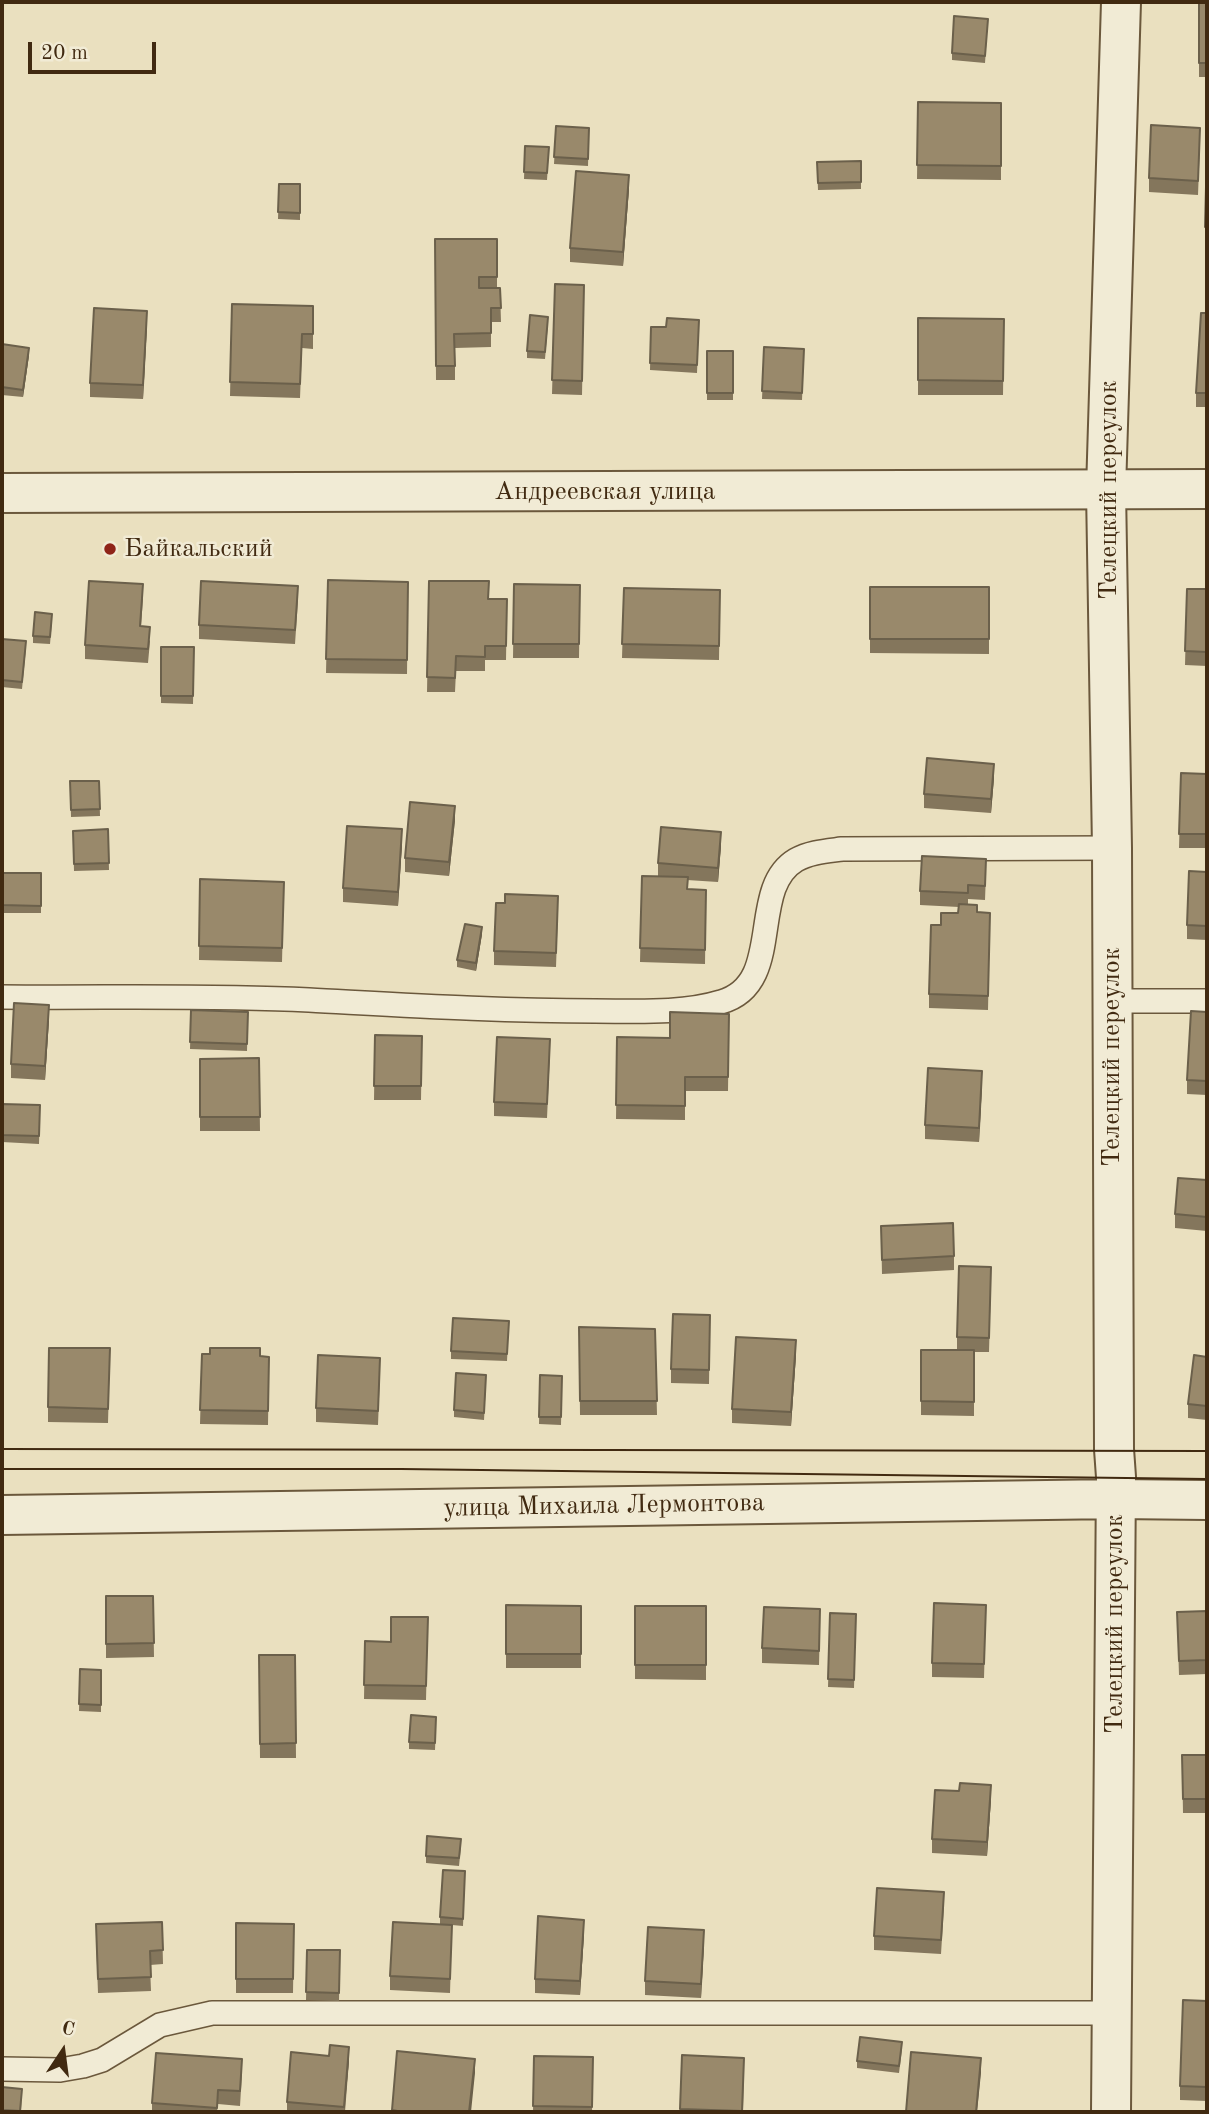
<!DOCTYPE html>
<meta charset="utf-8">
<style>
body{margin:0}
#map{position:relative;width:1209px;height:2114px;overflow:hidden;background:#eae0bf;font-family:"Old Standard TT",serif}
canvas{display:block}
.frame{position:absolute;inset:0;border:4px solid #412a11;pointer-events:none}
.north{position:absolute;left:28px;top:2016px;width:70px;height:70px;-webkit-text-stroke:5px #f1ebd5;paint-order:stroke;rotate:13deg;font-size:19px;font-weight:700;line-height:28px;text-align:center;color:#412a11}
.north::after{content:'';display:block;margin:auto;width:24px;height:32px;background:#412a11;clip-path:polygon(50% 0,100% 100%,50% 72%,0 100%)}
.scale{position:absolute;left:28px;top:42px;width:128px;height:32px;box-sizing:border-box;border:4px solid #412a11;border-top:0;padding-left:9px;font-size:21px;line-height:24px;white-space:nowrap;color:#412a11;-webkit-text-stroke:5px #f1ebd5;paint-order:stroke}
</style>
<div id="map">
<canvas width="1209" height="2114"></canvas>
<div class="frame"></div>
<div class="north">С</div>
<div class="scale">20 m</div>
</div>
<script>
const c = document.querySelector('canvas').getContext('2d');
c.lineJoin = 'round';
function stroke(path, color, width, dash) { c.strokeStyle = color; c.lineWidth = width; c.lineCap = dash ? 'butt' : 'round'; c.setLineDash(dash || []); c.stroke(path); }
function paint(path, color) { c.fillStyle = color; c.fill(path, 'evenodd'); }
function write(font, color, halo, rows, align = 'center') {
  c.font = font + ' "Old Standard TT",serif'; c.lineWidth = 5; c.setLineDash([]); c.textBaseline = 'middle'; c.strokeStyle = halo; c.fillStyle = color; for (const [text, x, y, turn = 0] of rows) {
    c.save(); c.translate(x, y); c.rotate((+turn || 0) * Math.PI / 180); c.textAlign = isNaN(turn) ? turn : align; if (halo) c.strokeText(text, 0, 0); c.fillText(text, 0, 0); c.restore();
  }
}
const service = new Path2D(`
 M2,997c102,1 205,-2 307,3 95,5 190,11 286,11 40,0 87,3 126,-9 65,-18 26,-113 75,-142 14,-8 31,-9 46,-11l270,-1
 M1112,1001h95
 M2,2069l58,1 23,-4 19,-6 58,-35 52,-12h900`);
const minor = new Path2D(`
 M2,1515l1114,-16 91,1
 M1111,2112l5,-635 -2,-28 -2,-601 -6,-358 15,-488`);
const tertiary = new Path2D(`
 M2,493l1205,-4`);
stroke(service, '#6b583c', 26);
stroke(minor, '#6b583c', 42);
stroke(tertiary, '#6b583c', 42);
stroke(service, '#f1ebd5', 23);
stroke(minor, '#f1ebd5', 38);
stroke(tertiary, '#f1ebd5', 38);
stroke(new Path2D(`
 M2,1449l1205,2
 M2,1469h399l806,10`), '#412a11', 2);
paint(new Path2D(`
 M1199,2h8v75h-8z
 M988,19l-3,44 -33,-3v-7z
 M918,102l83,1v77l-84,-1z
 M556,126l33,2 -1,38 -34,-2z
 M1200,142l-2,53 -49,-3v-14z
 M525,146l24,1 -2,33 -23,-1z
 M861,161v28l-43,1 -1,-28z
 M279,184h21v36l-22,-1z
 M1206,187h1v54h-2z
 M629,189l-6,77 -53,-4v-14z
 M435,239h62v49h3l1,34h-10v25l-36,1v32h-19z
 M555,284l29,1 -2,110 -30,-1z
 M232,304l81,2v43l-11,-1 -2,50 -70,-2z
 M1207,313v94h-11v-14z
 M918,318l86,1 -1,76h-85z
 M699,320l-2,53 -47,-3 1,-43h15z
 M548,324l-3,35 -18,-1v-7z
 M147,325l-4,74 -53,-2v-14z
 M764,347l40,2 -2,51 -40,-1z
 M2,350l27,5 -6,42 -21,-2z
 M707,351h26v49h-26z
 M328,580l80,2 -1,92 -81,-1z
 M429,581l60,18h18l-1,61h-21v11h-29l-1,21h-28z
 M514,584l66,1 -1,73h-66z
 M870,587h119v67l-119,-1z
 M624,588l96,2 -1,70 -97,-2z
 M1187,589h20v77l-22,-1z
 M143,598l-2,29 9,14 -2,22 -63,-4v-14z
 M298,600l-3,44 -96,-5v-14z
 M52,621l-2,23 -17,-1v-7z
 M2,639l24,9 -4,41 -20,-2z
 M161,647h33l-1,57 -32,-1z
 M1181,773l26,1v74h-28z
 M994,778l-3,35 -67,-5v-14z
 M70,781h29l1,35 -29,1z
 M455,820l-6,56 -44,-4v-14z
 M108,829l1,41 -35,1 -1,-40z
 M402,843l-4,63 -55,-4v-14z
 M721,846l-3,36 -31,-2v9l19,1 -1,74 -65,-2 2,-86h16v-13z
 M1207,872v68l-20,-1v-14z
 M2,873h39v40h-39z
 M986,873l-1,27 -17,-1v5l9,8 13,1 -2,97 -59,-2v-14l12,-69 17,-12 1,-6 -39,-2v-14z
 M200,879l84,3 -2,80 -83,-2z
 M558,910l-2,57 -62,-2v-14z
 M482,934l-6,37 -19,-4v-7z
 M191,1010l57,2 -1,39 -57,-2z
 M1207,1012v83l-20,-1v-14z
 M729,1014l-1,77h-43v29l-69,-1 1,-82 53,1z
 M49,1019l-4,61 -34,-2v-14z
 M375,1035l47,1 -1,64h-47z
 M550,1053l-3,65 -53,-2v-14z
 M259,1058l1,73h-60v-72z
 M982,1085l-3,57 -54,-3v-14z
 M2,1104l38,1 -1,39 -37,-2z
 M1207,1180v51l-32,-3v-14z
 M881,1226l73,30v14l-72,4z
 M991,1281l-2,71h-15v64l-53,-1v-65h36v-13z
 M710,1315l-1,69 -38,-1v-14z
 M509,1321l-2,40 -56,-2v-8z
 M579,1327l76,2 2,86h-77z
 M110,1348l-2,75 -60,-1v-15z
 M202,1354l67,3 -1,68 -68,-1z
 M796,1355l-5,71 -59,-3v-14z
 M1207,1357v63l-19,-2v-14z
 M380,1372l-2,53 -62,-3v-14z
 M540,1375l22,1 -1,49 -22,-1z
 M486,1383l-2,37 -30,-3v-7z
 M106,1596h47l1,61 -48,1z
 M506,1605l75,1v62h-75z
 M986,1605l-2,73 -52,-1v-14z
 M635,1606h71v74l-71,-1z
 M1207,1611v63l-28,1 -2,-63z
 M830,1613l26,1 -2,74 -26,-1z
 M428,1617l-2,83 -62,-1 1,-58 26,1z
 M820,1623l-1,42 -57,-2v-15z
 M259,1655h36l1,103h-36z
 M80,1669l21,1v42l-22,-1z
 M436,1724l-1,26 -26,-1v-7z
 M1182,1755h25v58h-24z
 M991,1799l-4,57 -55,-3v-14z
 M461,1846l-2,20 -33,-3v-7z
 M465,1871l-2,55 -11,-1 -2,68 -60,-3v-14l50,-52v-7z
 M944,1906l-3,48 -67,-4v-14z
 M162,1922l1,42 -13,1 1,26 -53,2 -2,-55z
 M236,1923l58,1 -1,69h-57z
 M584,1934l-4,61 -45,-2v-14z
 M704,1944l-3,54 -56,-3v-14z
 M307,1950h33l-1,51 -33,-1z
 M1207,2001v100l-27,-1v-14z
 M902,2049l-3,24 -42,-5v-7z
 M682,2055l62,17 -1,40h-63z
 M534,2056l59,1 -1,55h-59z
 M349,2061l-4,51h-58v-10z
 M242,2073l-2,33 -22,-2 -1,8h-65v-9z
 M2,2087l20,2 -1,23h-19z`), '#84765c');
paint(new Path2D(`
 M629,175v14l-6,77v-14z
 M147,311v14l-4,74v-14z
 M29,348v7l-6,42v-7z
 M994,764v14l-3,35v-14z
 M455,806v14l-6,56v-14z
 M402,829v14l-4,63v-14z
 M721,832v14l-3,36v-14z
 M482,927v7l-6,37v-8z
 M49,1005v14l-4,61v-14z
 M982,1071v14l-3,57v-14z
 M796,1340v15l-5,71v-14z
 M991,1785v14l-4,57v-14z
 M584,1920v14l-4,61v-14z
 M704,1930v14l-3,54v-14z
 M349,2047v14l-5,51v-5z
 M981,2058v15l-4,39h-1z
 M475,2059v14l-4,39h-2z`), '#6b604b');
const building = new Path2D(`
 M1199,2h8v61h-8z
 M954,16l34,3 -3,37 -33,-3z
 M918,102l83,1v63l-84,-1z
 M1151,125l49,3 -2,53 -49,-3z
 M556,126l33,2 -1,31 -34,-2z
 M525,146l24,1 -2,26 -23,-1z
 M861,161v21l-43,1 -1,-21z
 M576,171l53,4 -6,77 -53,-4z
 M279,184h21v29l-22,-1z
 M1206,187h1v40h-2z
 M435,239h62v38h-18v11h21l1,20h-10v25l-37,1 1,32h-19z
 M555,284l29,1 -2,96 -30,-1z
 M232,304l81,2v28h-11l-2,50 -70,-2z
 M94,308l53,3 -4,74 -53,-2z
 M1201,313h6v80h-11z
 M530,315l18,2 -3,35 -18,-1z
 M667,318l32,2 -2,45 -47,-2 1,-36h15z
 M918,318l86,1 -1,62 -85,-1z
 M2,344l27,4 -6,42 -21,-3z
 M764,347l40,2 -2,44 -40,-2z
 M707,351h26v42h-26z
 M328,580l80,2 -1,78 -81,-1z
 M89,581l54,3 -3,42 10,1 -2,22 -63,-4z
 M201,581l97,5 -3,44 -96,-5z
 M429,581h60l-1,18h19l-1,47h-21v11l-29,-1 -1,22 -28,-1z
 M514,584l66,1 -1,59h-66z
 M870,587h119v52h-119z
 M624,588l96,2 -1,56 -97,-2z
 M1187,589h20v63l-22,-1z
 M35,612l17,2 -2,23 -17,-1z
 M2,639l24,2 -4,41 -20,-2z
 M161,647h33l-1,49h-32z
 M927,758l67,6 -3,35 -67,-5z
 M1181,773l26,1v60h-28z
 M70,781h29l1,28 -29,1z
 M410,802l45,4 -6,56 -44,-4z
 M347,826l55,3 -4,63 -55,-4z
 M661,827l60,5 -3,36 -60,-5z
 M108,829l1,34 -35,1 -1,-33z
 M922,856l64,3 -1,27 -17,-1v8l-48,-2z
 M1189,871l18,1v54l-20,-1z
 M2,873h39v33l-39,-1z
 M642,876l46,1 -1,12 19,1 -1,60 -65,-2z
 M200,879l84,3 -2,66 -83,-2z
 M505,894l53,2 -2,57 -62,-2 2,-48h9z
 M959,904l18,1v7l13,1 -2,83 -59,-2 2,-69h10v-12h17z
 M465,924l17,3 -6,36 -19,-3z
 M14,1003l35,2 -4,61 -34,-2z
 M191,1010l57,2 -1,32 -57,-2z
 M1191,1011l16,1v69l-20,-1z
 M670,1012l59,2 -1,63h-43v29l-69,-1 1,-68 53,1z
 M375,1035l47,1 -1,50h-47z
 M497,1037l53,2 -3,65 -53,-2z
 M259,1058l1,59h-60v-58z
 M928,1068l54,3 -3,57 -54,-3z
 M2,1104l38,1 -1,31 -37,-1z
 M1178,1178l29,2v37l-32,-3z
 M953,1223l1,33 -72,4 -1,-34z
 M959,1266l32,1 -2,71 -32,-1z
 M673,1314l37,1 -1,55 -38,-1z
 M453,1318l56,3 -2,33 -56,-3z
 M579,1327l76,2 2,72h-77z
 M736,1337l60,3 -5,72 -59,-3z
 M49,1348h61l-2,61 -60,-2z
 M210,1348h50v8l9,1 -1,54 -68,-1 2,-56h8z
 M921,1350h53v52l-53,-1z
 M318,1355l62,3 -2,53 -62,-3z
 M1194,1355l13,2v49l-19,-2z
 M456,1373l30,2 -2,38 -30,-3z
 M540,1375l22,1 -1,41h-22z
 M106,1596h47l1,47 -48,1z
 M934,1603l52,2 -2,59 -52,-1z
 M506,1605l75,1v48h-75z
 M635,1606h71v59h-71z
 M764,1607l56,2 -1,42 -57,-3z
 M1207,1611v49l-28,1 -2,-49z
 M830,1613l26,1 -2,66 -26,-1z
 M391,1617h37l-2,69 -62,-1 1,-44 26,1z
 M259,1655h36l1,88 -36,1z
 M80,1669l21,1v35l-22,-1z
 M411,1715l25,2 -1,26 -26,-1z
 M1182,1755h25v44h-24z
 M960,1783l31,2 -4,57 -55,-3 3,-49 24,1z
 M427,1836l34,3 -2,19 -33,-2z
 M443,1870l22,1 -2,48 -23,-2z
 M877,1888l67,4 -3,48 -67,-4z
 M538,1916l46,4 -4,61 -45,-2z
 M162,1922l1,28 -13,1 1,26 -53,2 -2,-55z
 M393,1922l59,3 -2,54 -60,-3z
 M236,1923l58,1 -1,55h-57z
 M648,1927l56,3 -3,54 -56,-3z
 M307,1950h33l-1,43 -33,-1z
 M1183,2000l24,1v86l-27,-1z
 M860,2037l42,5 -3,24 -42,-5z
 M330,2045l19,2 -5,60 -57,-5 4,-50 38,4z
 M397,2051l78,8 -6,53h-66l-11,-2z
 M911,2052l70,6 -5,54h-70z
 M156,2053l86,6 -2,32 -22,-1 -1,18 -65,-5z
 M682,2055l62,3 -2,53 -62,-2z
 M534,2056l59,1 -1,50 -59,-1z
 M2,2087l20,2 -2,22 -18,-1z`);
paint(building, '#99896b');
stroke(building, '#6b604b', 2);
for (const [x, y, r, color] of [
 [110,549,7,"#8f2418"]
]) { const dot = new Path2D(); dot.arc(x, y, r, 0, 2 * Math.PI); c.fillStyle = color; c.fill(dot); stroke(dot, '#f1ebd5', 2.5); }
write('26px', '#412a11', '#f1ebd5', [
 ["Телецкий переулок",1109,490,-90],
 ["Андреевская улица",605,492],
 ["Телецкий переулок",1112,1057,-90],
 ["улица Михаила Лермонтова",604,1506,-1],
 ["Телецкий переулок",1115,1624,-90]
]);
write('26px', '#412a11', '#f1ebd5', [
 ["Байкальский",124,549]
], 'left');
</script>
